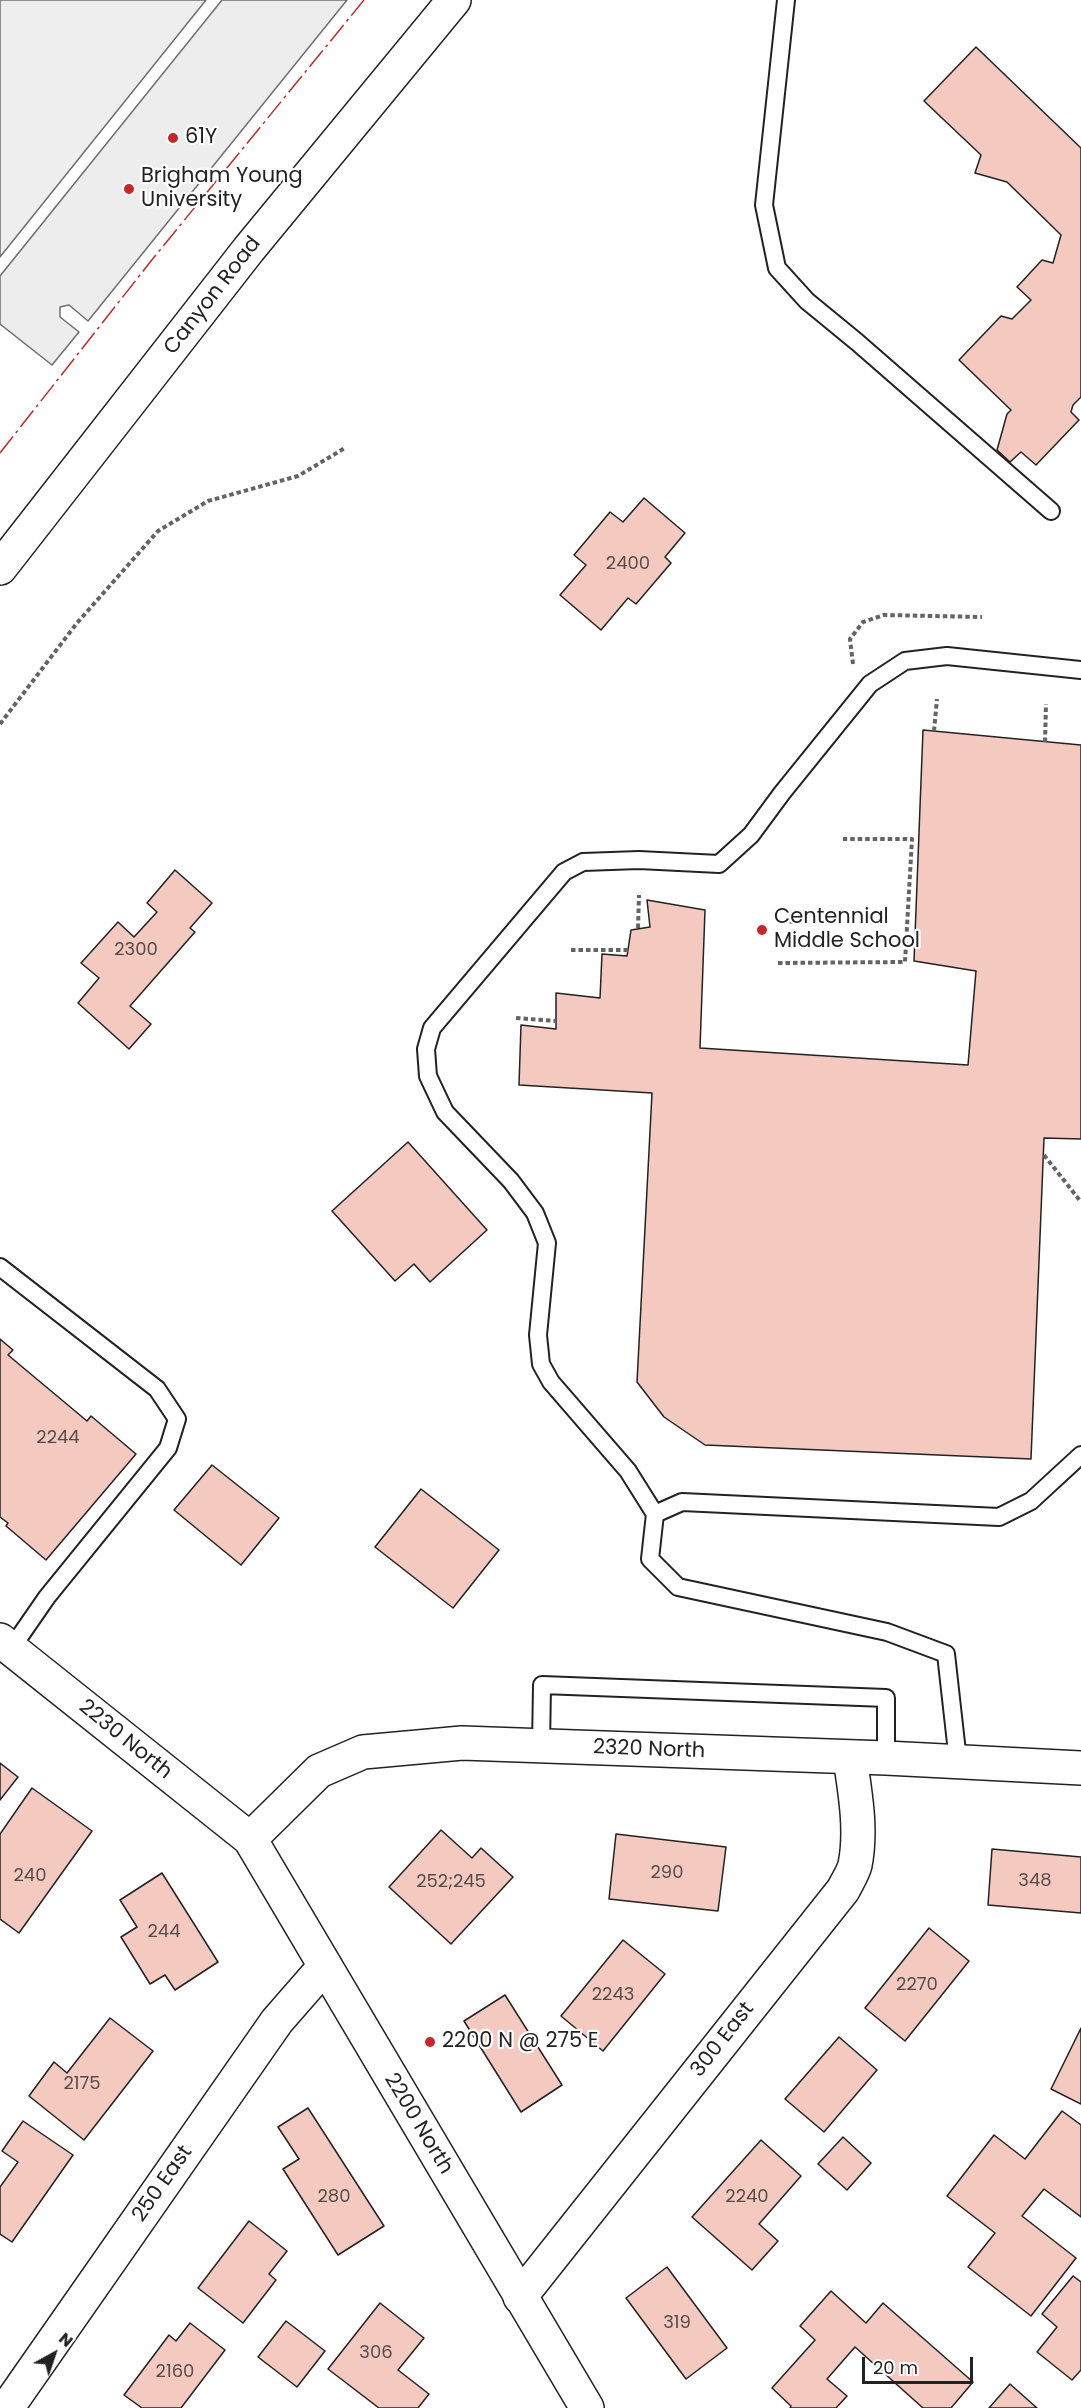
<!DOCTYPE html>
<style>
body{margin:0}
#map{position:relative;width:1081px;height:2408px;overflow:hidden;background:#fff;font-family:Poppins,sans-serif}
canvas{display:block}
.north{position:absolute;left:24px;top:2324px;width:60px;height:60px;-webkit-text-stroke:4px #fff;paint-order:stroke;rotate:40deg;font-size:16px;font-weight:700;line-height:24px;text-align:center;color:#222}
.north::after{content:'';display:block;margin:auto;width:21px;height:27px;background:#222;clip-path:polygon(50% 0,100% 100%,50% 72%,0 100%)}
.scale{position:absolute;left:862px;top:2357px;width:111px;height:27px;box-sizing:border-box;border:3px solid #222;border-top:0;padding-left:8px;font-size:18px;line-height:21px;white-space:nowrap;color:#222;-webkit-text-stroke:4px #fff;paint-order:stroke}
</style>
<div id="map">
<canvas width="1081" height="2408"></canvas>
<div class="north">N</div>
<div class="scale">20 m</div>
</div>
<script>
const c = document.querySelector('canvas').getContext('2d');
c.lineJoin = 'round';
function paint(path, color) { c.fillStyle = color; c.fill(path, 'evenodd'); }
function stroke(path, color, width, dash) { c.strokeStyle = color; c.lineWidth = width; c.lineCap = dash ? 'butt' : 'round'; c.setLineDash(dash || []); c.stroke(path); }
function write(font, color, halo, rows, align = 'center') {
  c.font = font + ' Poppins,sans-serif'; c.lineWidth = 4.5; c.setLineDash([]); c.textBaseline = 'middle'; c.strokeStyle = halo; c.fillStyle = color; for (const [text, x, y, turn = 0] of rows) {
    c.save(); c.translate(x, y); c.rotate((+turn || 0) * Math.PI / 180); c.textAlign = isNaN(turn) ? turn : align; if (halo) c.strokeText(text, 0, 0); c.fillText(text, 0, 0); c.restore();
  }
}
const green = new Path2D(`
 M0,0h206l-206,257z`);
paint(green, '#eee');
stroke(green, '#6f6f6f', 1.5);
const parking = new Path2D(`
 M222,0h125l-259,321 -19,-16 -9,2v10l19,15 -27,33 -52,-41v-48z`);
paint(parking, '#ededed');
stroke(parking, '#6f6f6f', 1.5);
const building = new Path2D(`
 M976,47l105,101v249l-8,8 -2,7 8,8 -43,45 -15,-13 -11,10 -13,-12 10,-36 4,-4 -52,-50 42,-44 11,3 19,-19 -14,-13 25,-27 11,3 8,-28 -54,-53 -32,-9 6,-18 -57,-54z
 M644,498l41,35 -20,24 6,6 -35,41 -8,-6 -27,32 -41,-35 26,-30 -12,-10 36,-43 13,10z
 M923,730l158,15v394l-37,-1 -13,321 -326,-14 -41,-28 -27,-35 15,-289 -133,-8 2,-60 35,4v-36l44,5 2,-44 25,2 4,-26 19,-3 -3,-27 58,10 -5,138 268,17 8,-94 -62,-10z
 M175,870l37,33 -22,25 5,4 -65,74 21,18 -22,25 -51,-46 21,-25 -18,-15 37,-41 16,15 23,-25 -10,-9z
 M408,1142l79,88 -57,52 -16,-18 -19,17 -63,-70z
 M0,1339l13,11 -5,5 79,66 4,-5 45,38 -90,106 -40,-34 2,-3 -8,-6z
 M212,1465l67,53 -38,47 -67,-55z
 M421,1489l78,61 -46,58 -78,-61z
 M0,1763l18,14 -18,23z
 M32,1788l60,43 -73,102 -19,-14v-85z
 M441,1830l31,28 9,-10 32,29 -62,67 -62,-57z
 M616,1834l110,13 -8,64 -109,-12z
 M992,1849l89,8v56l-93,-8z
 M162,1873l56,89 -43,28 -10,-15 -15,9 -29,-47 16,-10 -17,-27z
 M929,1928l40,33 -64,80 -40,-33z
 M623,1940l42,34 -62,77 -42,-35z
 M505,1995l57,90 -41,27 -57,-91z
 M110,2018l43,33 -69,89 -55,-44 25,-34 13,11z
 M1081,2028v76l-30,-15z
 M839,2037l38,33 -53,62 -39,-33z
 M308,2108l76,118 -46,29 -55,-86 16,-10 -21,-32z
 M1062,2111l19,14v92l-37,-28 -22,27 54,42 -45,58 -63,-49 27,-34 -48,-37 47,-61 31,24z
 M23,2121l50,34 -61,87 -12,-8v-47l18,-25 -16,-11z
 M843,2137l28,26 -24,27 -29,-26z
 M761,2140l40,36 -42,48 19,17 -26,29 -60,-53z
 M249,2221l38,30 -18,23 7,6 -33,43 -45,-35z
 M667,2267l60,81 -41,31 -60,-81z
 M1073,2276l8,6v88l-9,10 -35,-28 20,-25 -15,-13z
 M831,2291l35,32 17,-20 90,79 -22,26h-28l-68,-61 -28,32 20,17 -11,12h-46l1,-2 -19,-18 43,-48 -15,-14z
 M380,2303l44,35 -26,32 31,24 -11,14h-39l-51,-39z
 M286,2321l39,30 -28,36 -39,-30z
 M190,2323l35,27 -44,58h-39l-18,-13 45,-60 7,6z
 M1010,2384l27,24h-48z`);
paint(building, '#f3c9c0');
stroke(building, '#222', 1.5);
const lane = new Path2D(`
 M786,0l-22,205 13,63 30,33 50,41 194,169
 M0,1267l157,122 20,30 -9,29 -121,149 -36,52
 M655,1514l-27,-43 -77,-89 -10,-18 -3,-29 9,-92 -12,-30 -24,-32 -66,-69 -17,-36 -2,-27 6,-21 132,-156 19,-10 56,-2 80,4 32,-29 31,-42 88,-109 35,-23 42,-5 134,14
 M541,1746l1,-61 344,13v60
 M958,1761l-12,-107 -59,-22 -209,-45 -28,-28 5,-45 27,-12 317,15 32,-16 50,-46`);
const street = new Path2D(`
 M520,2297l323,-407c4,-8 10,-17 12,-25 7,-35 0,-73 -5,-107
 M7,2408l270,-387 48,-55`);
const secondary = new Path2D(`
 M0,568l249,-319 205,-249
 M0,1640l250,199 337,569
 M250,1839l69,-68 44,-19 99,-9 424,15 195,10`);
stroke(lane, '#222', 20);
stroke(street, '#222', 36);
stroke(secondary, '#222', 36);
stroke(new Path2D(`
 M853,664l-3,-25 13,-17 21,-7 98,2
 M0,724l77,-101 81,-92 50,-30 90,-25 47,-28
 M934,731l3,-32
 M1045,742l1,-38
 M782,922l56,-1
 M638,928l1,-33
 M571,950h57
 M778,963l127,-1 7,-123h-69
 M516,1018l40,3
 M1044,1155l37,47`), '#646464', 4, [4.5, 3]);
stroke(lane, '#fff', 16);
stroke(street, '#fff', 33);
stroke(secondary, '#fff', 33);
stroke(new Path2D(`
 M0,453l151,-192 213,-261`), '#c62828', 1.5, [21, 4.5, 3, 4.5]);
for (const [x, y, r, color] of [
 [173,138,6,"#c62828"],
 [129,189,6,"#c62828"],
 [762,930,6,"#c62828"],
 [430,2042,6,"#c62828"]
]) { const dot = new Path2D(); dot.arc(x, y, r, 0, 2 * Math.PI); c.fillStyle = color; c.fill(dot); stroke(dot, '#fff', 2); }
write('18px', '#564c4a', null, [
 ["2400",628,564],
 ["2300",136,950],
 ["2244",58,1438],
 ["290",667,1873],
 ["240",30,1876],
 ["348",1035,1881],
 ["252;245",451,1882],
 ["244",164,1932],
 ["2270",917,1985],
 ["2243",613,1995],
 ["2175",82,2084],
 ["280",334,2197],
 ["2240",747,2197],
 ["319",677,2323],
 ["306",376,2353],
 ["2160",175,2372]
]);
write('21px', '#222', '#fff', [
 ["61Y",185,138],
 ["Brigham Young",141,177],
 ["University",141,201],
 ["Centennial",774,918],
 ["Middle School",774,942],
 ["2200 N @ 275 E",442,2042]
], 'left');
write('21px', '#222', '#fff', [
 ["Canyon Road",213,296,-52],
 ["2230 North",125,1740,39],
 ["2320 North",649,1750,2],
 ["300 East",723,2040,-52],
 ["2200 North",418,2124,59],
 ["250 East",163,2184,-55]
]);
</script>
